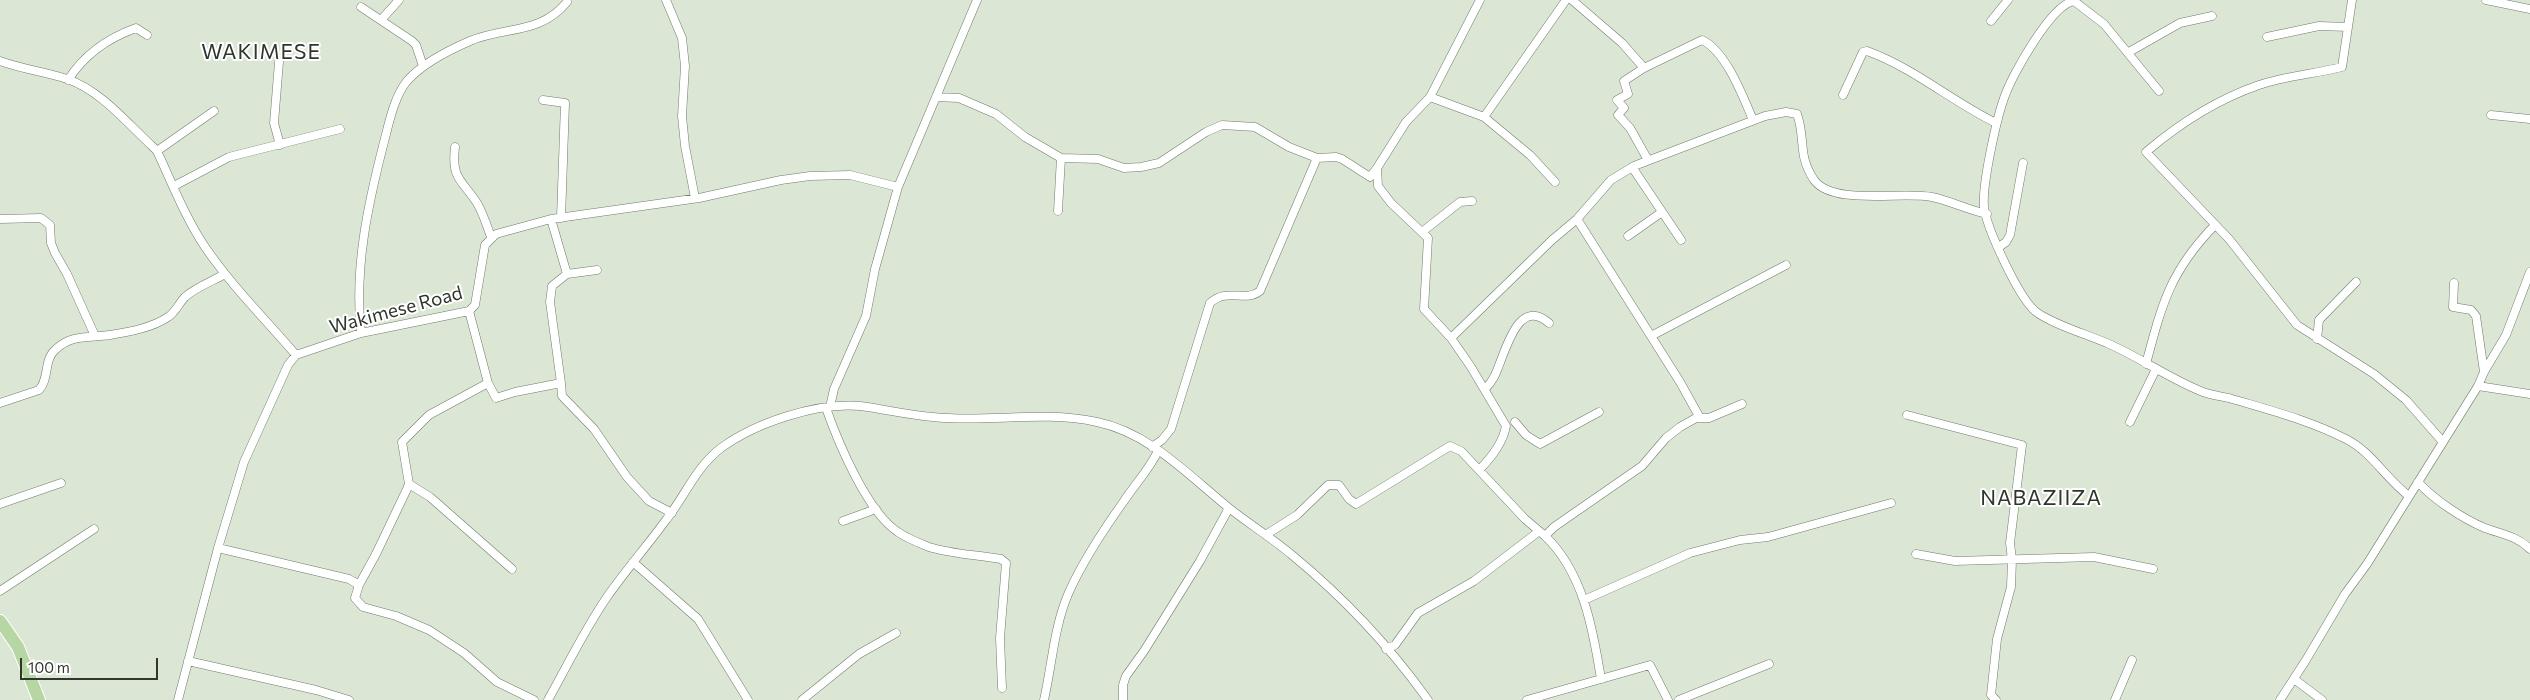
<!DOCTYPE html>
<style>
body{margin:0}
#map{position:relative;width:2530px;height:700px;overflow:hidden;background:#dbe7d4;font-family:Commissioner,sans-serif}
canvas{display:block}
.scale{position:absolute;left:20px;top:658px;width:138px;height:22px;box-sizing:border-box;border:2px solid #30352e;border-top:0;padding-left:6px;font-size:15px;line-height:18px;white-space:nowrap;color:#30352e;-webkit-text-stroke:4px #fff;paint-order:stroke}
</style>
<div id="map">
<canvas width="2530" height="700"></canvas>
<div class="scale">100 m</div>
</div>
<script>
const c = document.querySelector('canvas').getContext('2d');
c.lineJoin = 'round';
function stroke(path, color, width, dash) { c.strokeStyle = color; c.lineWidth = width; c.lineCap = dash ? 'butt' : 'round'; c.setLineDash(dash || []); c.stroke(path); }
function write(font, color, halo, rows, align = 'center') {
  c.font = font + ' Commissioner,sans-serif'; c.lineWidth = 4; c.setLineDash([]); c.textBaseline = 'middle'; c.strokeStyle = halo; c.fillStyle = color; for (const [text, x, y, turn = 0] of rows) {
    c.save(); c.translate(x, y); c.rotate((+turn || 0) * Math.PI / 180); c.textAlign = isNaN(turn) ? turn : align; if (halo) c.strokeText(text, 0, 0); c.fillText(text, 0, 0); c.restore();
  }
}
const minor = new Path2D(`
 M666,0l16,38 3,28 -3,50 3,30 10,52
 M1572,0l50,43 22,25
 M2486,0l44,9
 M361,7l51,34 4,4 7,21
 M381,20l18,-20
 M1991,21l17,-21
 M2348,27l-6,40c-28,7 -57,9 -83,18 -41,14 -80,39 -113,67l83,87 68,86 77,49 32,26 36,41
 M2267,37l52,-11 29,1 4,-27
 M2129,52l51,-29 32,-7
 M0,61c22,8 45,11 67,18 33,11 59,43 84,66l6,6c15,32 28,66 48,96 26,38 60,72 91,108
 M279,62l-5,61 6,22
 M68,80c16,-25 40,-42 68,-52l11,7
 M2159,91l-55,-67 -30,-23c-22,3 -60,71 -68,92 -9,22 -24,91 -22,114 3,22 34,89 51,104 16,13 54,24 74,33 32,14 61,35 94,48 8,3 17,4 26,6 40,12 80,22 117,41 26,13 40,40 63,57
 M1843,95l20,-43 4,-1c47,17 84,50 129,72
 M936,97l23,1 37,16 29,23 36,21 37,1 26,9 17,-1 18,-4 47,-31 16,-7 33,2 34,20 28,11 19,-1 6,2 28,18 7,-9 1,18 13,17 37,35 -4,71 27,29 20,29 35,59c-3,17 -15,32 -27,44
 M1430,97l54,20 46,38 25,27
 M543,100l22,3 -4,115
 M2491,115l39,4
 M1484,117l82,-117
 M455,147c-4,32 7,33 22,56 6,10 10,23 14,34
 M157,151l57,-40
 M1648,160l-18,-32 -12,-13 6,-7 -7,-8 11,-6 -4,-13 20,-13 58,-28c24,11 41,57 51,80
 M1632,167l49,73
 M1377,168l29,-46 24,-25 50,-97
 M174,186l55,-29 111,-28
 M1058,211l3,-53
 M0,219l41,-1 9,7 1,18 4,10 12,21 28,62
 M551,219l16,55
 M1577,219l103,163 20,36
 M1422,232l38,-30 12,-1
 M1628,236l34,-24
 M1999,247l7,-5 4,-7 13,-72
 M2454,283l-1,24 18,3 5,6 8,56
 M469,311l19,72 8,15 19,-6 46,-9 1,13 32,33 33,48 22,24 23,12
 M361,333c-7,-65 7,-129 23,-191 5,-19 10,-45 23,-61 15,-17 42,-31 63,-40 35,-15 70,-6 97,-39
 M1651,336l135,-71
 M1451,338l101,-98 25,-21 34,-39 23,-14 131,-50 21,-4 11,2c9,25 0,40 17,66 19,26 88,11 118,17 19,4 36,13 55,17
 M2317,339l2,-19 37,-38
 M2146,364c16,-60 24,-93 69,-139
 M561,383l-11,-81 2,-16 15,-12 30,-4
 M2478,386l52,8
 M1485,389c4,-4 7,-8 9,-12 10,-18 22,-83 55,-54
 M0,403l39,-13c11,-12 4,-30 17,-41 16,-15 34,-11 54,-14 18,-3 42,-7 58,-18 7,-4 11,-14 17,-20 11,-10 28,-16 40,-23
 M830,407l4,-18 32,-73 9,-47 23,-82 79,-187
 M826,408c12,34 41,104 72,124 8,6 21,11 31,15 22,7 49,8 72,12l5,4 -6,75 2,50
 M1907,415l115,30 -12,98 2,17 -1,27 -14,52 -6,56 5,5
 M1515,422l11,13 14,9 59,-32
 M2130,422l26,-53
 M1152,447l10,-7 9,-11 39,-126c18,-16 35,0 50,-12l57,-133
 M2418,482c15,17 45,37 67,46 16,6 32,8 45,21
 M409,484l21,13 82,72
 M0,504l61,-21
 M843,521l33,-12
 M1267,534l30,-19 31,-30h11l10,14 7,5 94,-58 11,5 64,68 20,17
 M218,548l131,31 10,6 17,-31 31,-65 2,-5 -7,-42 27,-27 59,-32
 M1916,554l39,7 139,-4 59,12
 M633,562l65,57 50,81
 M359,585l-4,13 8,9 33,9 33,14 35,23 33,29 37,18
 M0,591l94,-62
 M1584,600l106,-47 50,-13 28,-3 123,-34
 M1386,649l9,-4 23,-32 56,-32 64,-49
 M188,661l128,29 33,10
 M1601,679c-8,-50 -18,-107 -56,-143l9,-9 88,-61 24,-28 14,-11 16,-9h13l33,-14
 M2294,679l28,21
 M178,700l40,-152 26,-86 44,-97 8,-10 65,-22 108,-22 6,-6 10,-60 11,-11 55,-15 148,-21 82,-18 29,-4 40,-1 48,12
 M548,700c19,-34 37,-71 59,-103 19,-27 40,-51 59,-77 19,-24 30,-53 55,-72 34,-25 96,-46 139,-42 24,3 48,9 73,11 55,6 109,-7 164,5 53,11 91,53 132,86 20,16 43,30 63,47 51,42 98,92 136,145
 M802,700l57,-46 37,-21
 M1044,700c8,-35 10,-74 25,-108 14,-31 35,-63 55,-91 11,-17 25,-31 34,-50
 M1123,700v-15l3,-9 18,-25 56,-90 29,-53
 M1527,700l123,-35 18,35
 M1679,700l90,-36
 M2115,700l17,-40
 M2280,700l26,-40 39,-66 22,-30 111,-178 6,-14 22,-37 24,-63`);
const primary = new Path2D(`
 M0,621l18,26 21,53`);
stroke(minor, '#6f7b6a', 9);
stroke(primary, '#fff', 14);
stroke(minor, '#fff', 8);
stroke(primary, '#b6d7a4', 12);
write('19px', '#30352e', '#fff', [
 ["Wakimese Road",396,310,-15]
]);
c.letterSpacing = '1px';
write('21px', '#30352e', '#fff', [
 ["WAKIMESE",261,52],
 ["NABAZIIZA",2041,498]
]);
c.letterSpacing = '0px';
</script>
